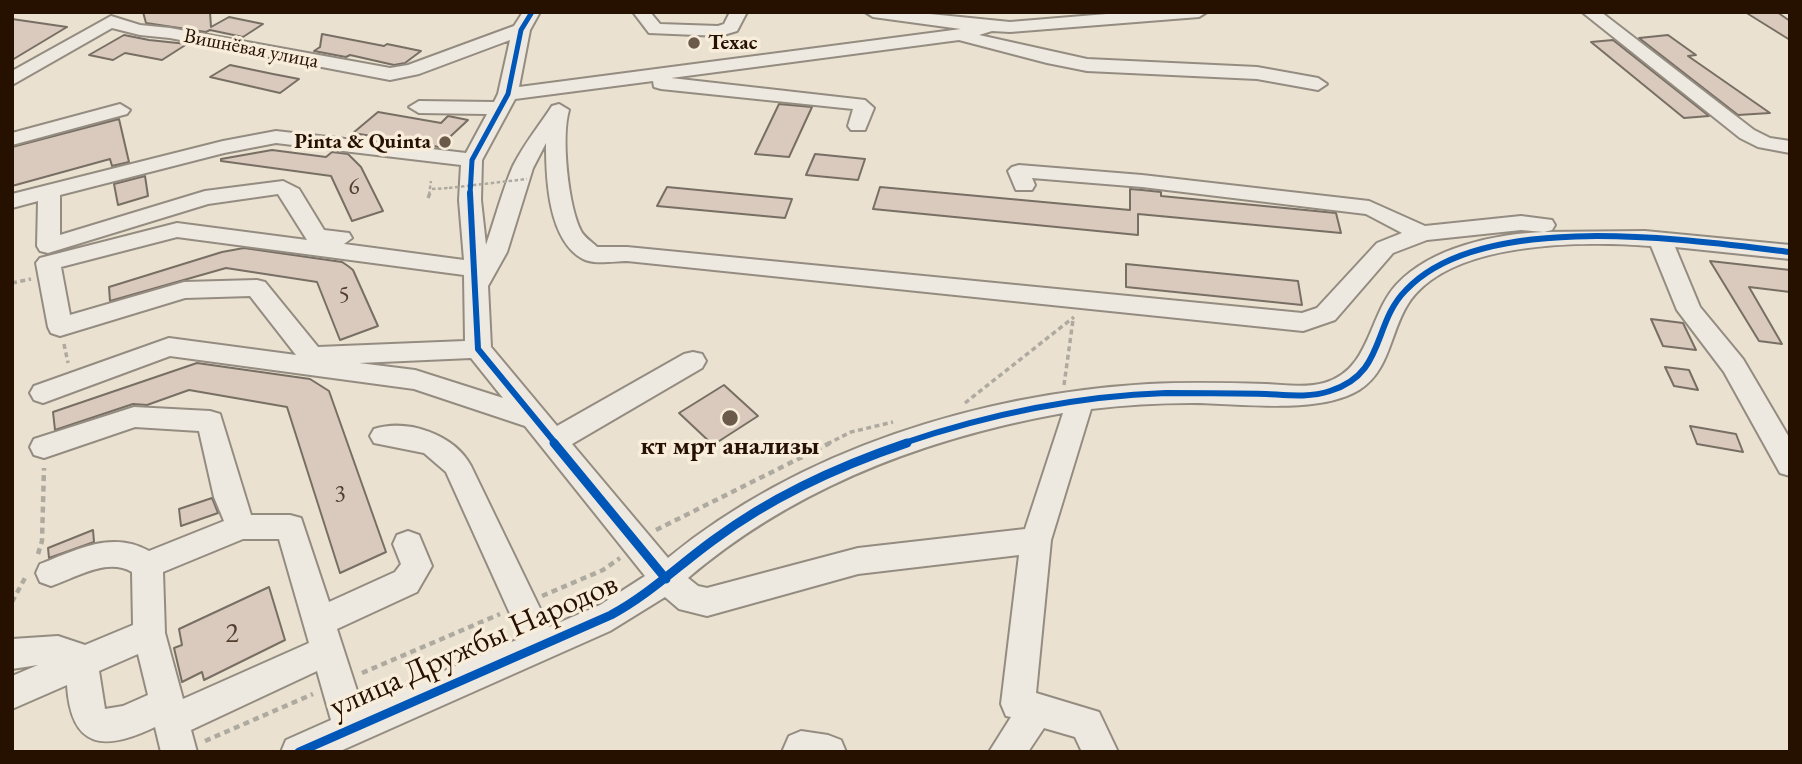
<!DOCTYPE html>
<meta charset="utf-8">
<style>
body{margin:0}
#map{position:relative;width:1802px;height:764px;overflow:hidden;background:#eae1d0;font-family:"EB Garamond",serif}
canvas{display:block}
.frame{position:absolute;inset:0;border:14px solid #261000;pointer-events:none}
</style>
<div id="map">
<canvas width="1802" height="764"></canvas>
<div class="frame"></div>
</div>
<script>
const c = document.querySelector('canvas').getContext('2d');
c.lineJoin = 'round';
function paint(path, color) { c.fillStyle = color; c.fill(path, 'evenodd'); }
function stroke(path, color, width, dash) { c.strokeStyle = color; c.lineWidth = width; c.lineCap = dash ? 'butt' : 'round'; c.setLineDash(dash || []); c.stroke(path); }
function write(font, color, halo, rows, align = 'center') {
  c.font = font + ' "EB Garamond",serif'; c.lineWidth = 7; c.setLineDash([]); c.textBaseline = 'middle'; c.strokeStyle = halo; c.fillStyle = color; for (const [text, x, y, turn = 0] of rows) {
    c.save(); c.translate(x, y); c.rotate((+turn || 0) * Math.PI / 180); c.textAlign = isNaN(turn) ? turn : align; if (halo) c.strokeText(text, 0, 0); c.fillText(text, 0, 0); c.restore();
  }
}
const building = new Path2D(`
 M143,12h67l1,15 18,-10 34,7 -20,13 -33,-7 -4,2 -60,-9z
 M1745,12h32l13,9v19z
 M12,19l55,8 -55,33z
 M322,34l62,12 3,-2 34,7 -16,12 -11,2 -44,-10 -4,2 -32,-6 6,-4z
 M124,35l25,5 38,4 -25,16 -37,-7 -12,7 -24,-5z
 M1668,35l28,20 -8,1 82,57 -32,2 -99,-77z
 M1613,40l96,76 -25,2 -93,-76z
 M230,65l43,9 26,5 -19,14 -70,-16z
 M779,104l33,3 -23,50 -34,-3z
 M378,112l63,11 7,-7 20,4 -29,27 -86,-14z
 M119,119l10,43 -17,4 -2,-7 -98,27v-39z
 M272,150l54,7 6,-5 16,2 13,13 22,44 -31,10 -21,-45 -110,-15v-2z
 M815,154l50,5 -7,21 -52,-5z
 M145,176l3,20 -30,9 -4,-21z
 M667,187l125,12 -7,19 -128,-12z
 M880,187l250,23v-21l12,1 19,2v4l175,17 5,20 -203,-19v21l-265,-26z
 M244,248l98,14 6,4 5,4 25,56 -38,14 -23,-58 -91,-14 -116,33 -1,-14 113,-35z
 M1710,261l80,9v22l-41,-5 33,57 -23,-3z
 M1126,264l172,17 4,24 -176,-18z
 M1651,319l32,4 13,27 -33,-4z
 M197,363l113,16 19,12 57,161 -46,21 -53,-166 -98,-17 -42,15 -14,-1 -78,26 -2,-18z
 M1665,367l24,3 9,20 -24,-4z
 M724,385l34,31 -45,29 -34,-32z
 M1690,426l46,8 7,18 -46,-8z
 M212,498l6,15 -37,13 -2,-17z
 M93,530l1,12 -45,16 -1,-10z
 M269,587l16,53 -81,40 -2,-8 -20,10 -8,-34 8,-3 -3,-16z`);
paint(building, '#dac9bd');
stroke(building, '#786f64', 2);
const minor = new Path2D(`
 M523,12h17l-10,18 -11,57 442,-58 -88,-12 -8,-5h45l100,10 121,-10h76l-8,5 -189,15 -18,-1 -13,4 108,24 170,8 61,11 9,6 -9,6 -61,-11 -170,-8 -40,-8 -88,-23 -288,38 194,22 9,8 -9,22h-14l-3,-4 5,-17 -192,-20 -7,-2 -1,-6 -138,18 -33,61 -1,40 5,45c9,-26 16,-54 27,-79 11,-22 26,-40 39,-60l7,-2 10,6c-8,27 -1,95 12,121 3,6 11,11 16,16h30l675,66 15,-5 60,-65 25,-10 -36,-19 -224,-27 -110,-9 3,7 -3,5h-16l-8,-19 4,-4 7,-2 123,10 227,26 56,25 96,-10 31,4 3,5 -3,5 -8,2 101,-1 145,14v14l-115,-12 25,60 43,52 47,80v37l-10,-3 -56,-101 -47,-62 -26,-64c-68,-5 -202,-6 -243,58 -18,28 -18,67 -49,86 -41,25 -120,13 -168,13 -33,0 -67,2 -100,6l-40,131 -15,153 63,19 19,40h-36l-7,-15 -31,-9 -16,24h-39l22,-35 -5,-1 -5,-12 18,-149 -161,19 -151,42 -28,-7 -14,-12 -55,34 -272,121h-57l5,-12 45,-20 -14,-49 -126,59 6,22h-36l-6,-25c-50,24 -84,23 -88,-42l-55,24v-33l26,-11 -26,4v-30l46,-3 27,9 48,-20 -1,-53c-25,-15 -57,6 -81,14l-11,-4 -4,-9 4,-9c36,-14 72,-34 109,-13l75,-30 -10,-24 -15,-66 -64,-4 -91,31 -10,-3 -4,-8 4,-8 100,-32 76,4 10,3 31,101h39l11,3 28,84 66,-30 6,-8 -8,-20 4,-9 11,-4 11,4 13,31 -15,26 -80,37 25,77 159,-68 -75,-166 -22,-19 -50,-10 -4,-7 4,-7c34,-11 81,6 97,37l78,161 51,-22 45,-29 -120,-150 -111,-37 -244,-33 -127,47 -9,-3 -4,-7 4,-7 135,-48 127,17 -46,-59 -65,2 -125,38 -9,-3 -3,-6 -12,-64 4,-5 137,-35 130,17 -29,-46 -70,10 -160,49 -8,-2 -3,-5 1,-45 -26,7v-14l211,-53 53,-10 190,22 21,-39 -68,-1 -10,-6 10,-6 75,1 4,-8 12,-54 -91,34 -29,6 -220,-42 -30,-3 -28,-7 -100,57v-14l99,-55 29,9 30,3 220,40 18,-3 106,-39zM276,143l185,22 -2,35 5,60 -120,-16 8,-6 -3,-5 -25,-3 -25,-41 -16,-8 -78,10 -145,44v-40l164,-42zM546,143c0,35 2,97 37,116 11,6 32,2 44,2l676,70 32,-11 58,-67 34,-13 94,-10 23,2c-49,2 -112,15 -147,52 -29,31 -26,86 -73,99 -19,5 -39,2 -58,1 -39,-1 -78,-2 -117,0 -170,10 -349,66 -481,174l-96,-114 130,-76 4,-7 -4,-7 -9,-2 -9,2 -127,72 -66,-79 -3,-61 19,-34 26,-84zM177,237l287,38 1,66 -147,6 -53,-65 -8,-2 -73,2 -114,33 -9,-48zM471,358l32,40 -88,-28 -56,-7zM1063,413l-38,116 -167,19 -151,40 -9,-2 -10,-8c107,-91 237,-140 375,-165zM243,539h36l30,104 -126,56 -18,-66 -2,-61zM138,654l10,41 -25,11 -18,3 -6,-38z
 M633,12h17l10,12 58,2 6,-2 6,-12h17l-10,19 -17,5 -71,-3z
 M1582,12h19l153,118 16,8 20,3v12l-32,-6 -18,-9z
 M120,104l10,6 -3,4 -115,31v-12z
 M801,731l27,4 13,5 5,12h-64l7,-16z`);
stroke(minor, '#948c80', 4);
stroke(new Path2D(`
 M432,189l17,-1
 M429,195l2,-14`), '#afaaa0', 2.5, [3.5, 2.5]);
stroke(new Path2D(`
 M428,198l2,-5
 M12,283l19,-4
 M64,344l4,19
 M1064,385l9,-65
 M965,403l109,-86
 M827,444l24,-12 42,-10`), '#afaaa0', 3.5, [5, 3.5]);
stroke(new Path2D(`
 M656,530l174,-87
 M38,554l4,-13 2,-73
 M542,596l61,-26 17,-12
 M12,602l14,-26
 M362,673l138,-59
 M205,741l108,-47`), '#afaaa0', 4.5, [6, 4.5]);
paint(minor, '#ede9e1');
stroke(new Path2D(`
 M449,188l78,-9`), '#afaaa0', 2.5, [3.5, 2.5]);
stroke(new Path2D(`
 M470,195l2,-35 36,-66 13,-64 11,-18`), '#0057b8', 5);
stroke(new Path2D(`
 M470,193l8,156 78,95
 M901,444c85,-29 175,-48 265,-51 33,0 67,0 100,1 21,1 43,4 64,-3 56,-17 42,-67 76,-101 76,-81 283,-50 384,-38`), '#0057b8', 6);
stroke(new Path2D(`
 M554,443l112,136
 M299,752l312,-137c39,-21 69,-51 104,-76 58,-43 124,-73 192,-96`), '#0057b8', 9);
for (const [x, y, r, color] of [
 [694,43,7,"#6b5949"],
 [445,142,7,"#6b5949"],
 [730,418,9,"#6b5949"]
]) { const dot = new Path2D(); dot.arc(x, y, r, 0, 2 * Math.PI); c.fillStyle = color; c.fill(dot); stroke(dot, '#f8edda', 2.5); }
write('bold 21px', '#261000', '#f8edda', [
 ["Техас",708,43],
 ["Pinta & Quinta",431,142,"right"]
], 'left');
write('21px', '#261000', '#f8edda', [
 ["Вишнёвая улица",251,49,11]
]);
write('23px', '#533e2f', null, [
 ["6",354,188],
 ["5",344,296],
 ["3",340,495]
]);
write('bold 26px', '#261000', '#f8edda', [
 ["кт мрт анализы",730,447]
]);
write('28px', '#533e2f', null, [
 ["2",232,634]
]);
write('32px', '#261000', '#f8edda', [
 ["улица Дружбы Народов",474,646,-24]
]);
</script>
